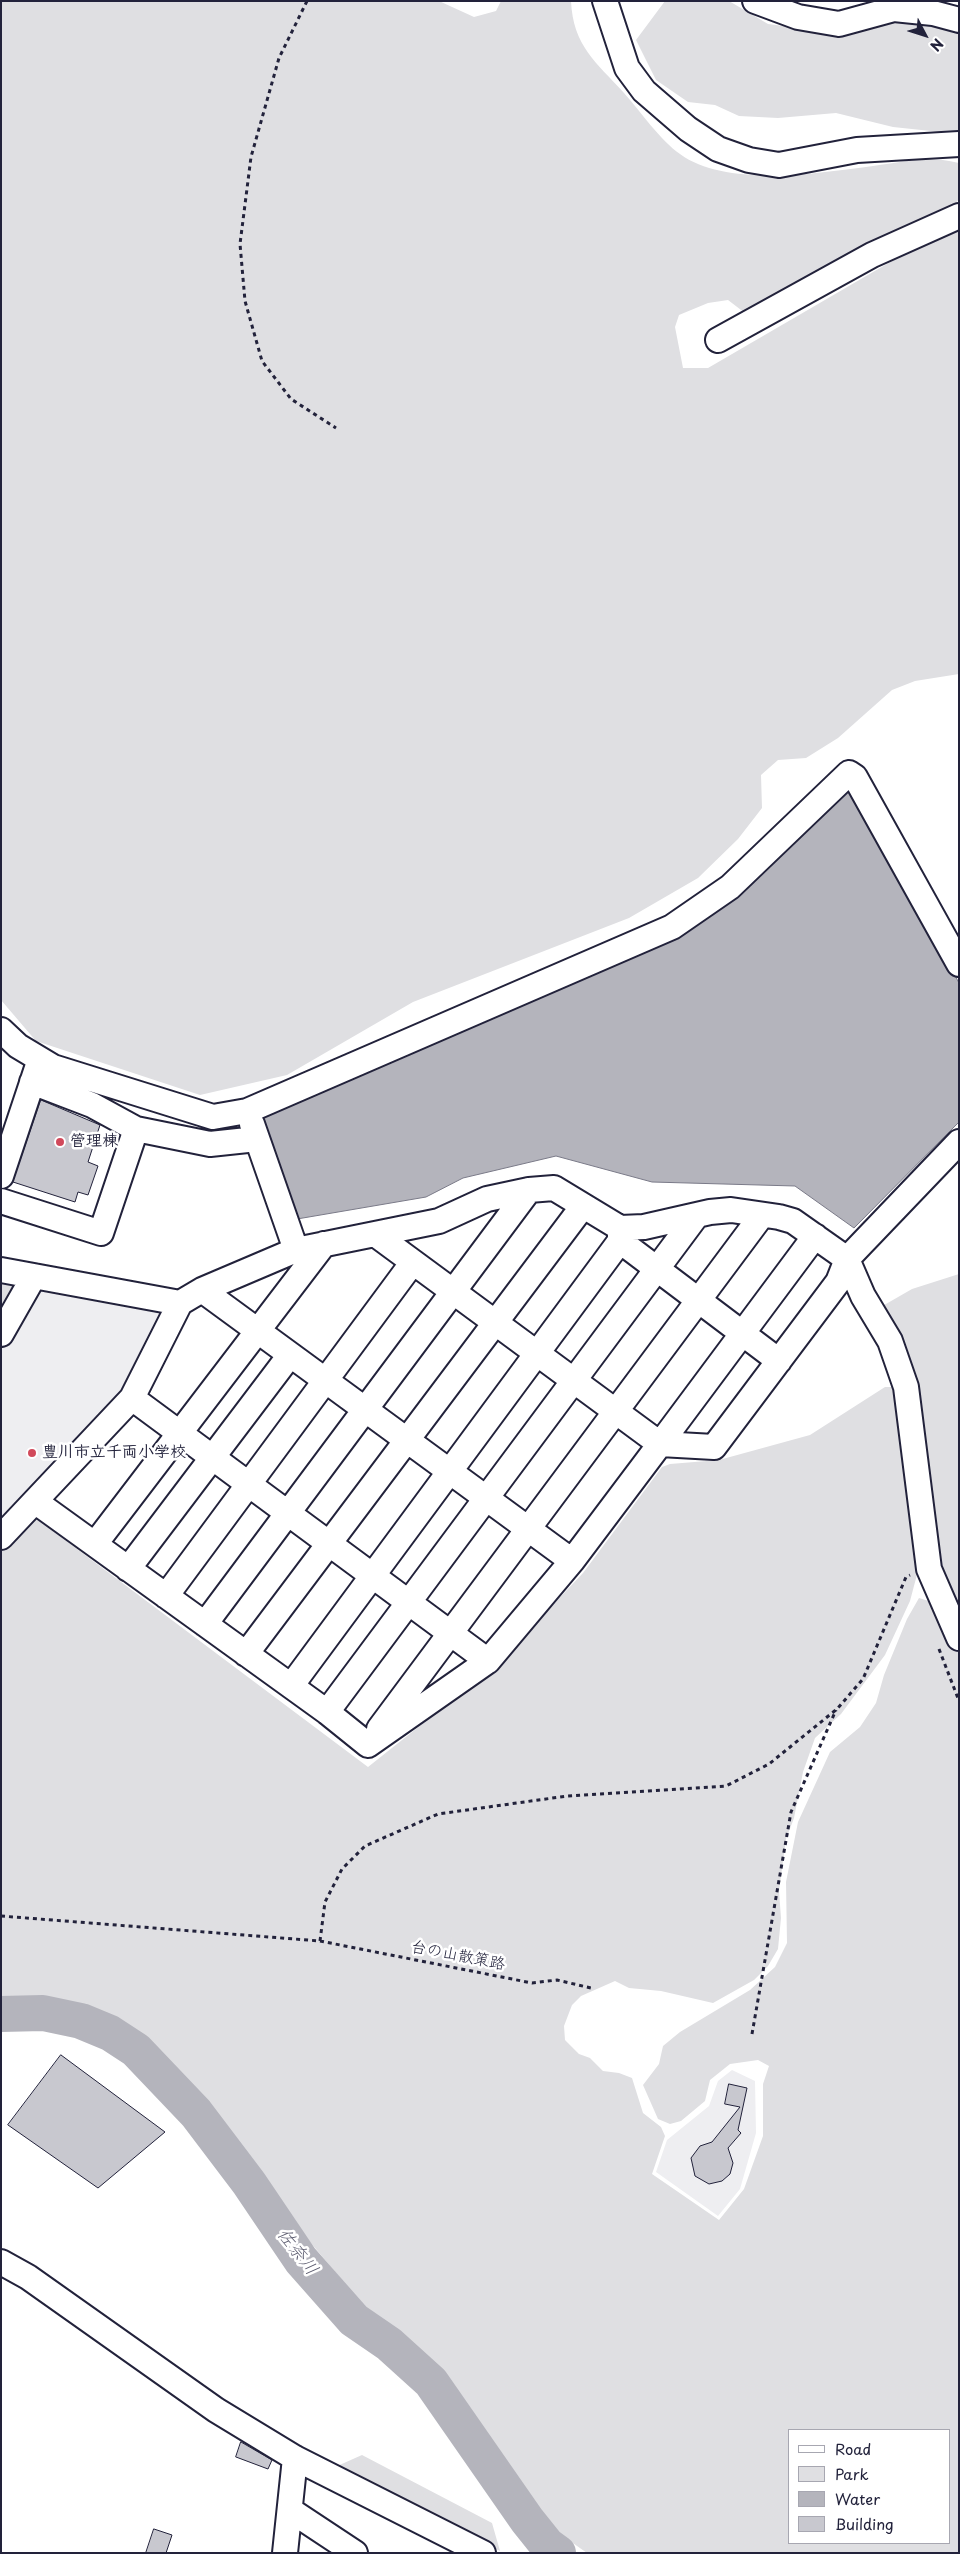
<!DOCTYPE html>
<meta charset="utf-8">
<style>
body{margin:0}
#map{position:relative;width:960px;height:2554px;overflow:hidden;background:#fff;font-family:"Playpen Sans",sans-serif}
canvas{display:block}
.frame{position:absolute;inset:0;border:2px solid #22223b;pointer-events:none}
.legend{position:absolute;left:788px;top:2429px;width:162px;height:115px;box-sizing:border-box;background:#fff;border:1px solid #a7a7b1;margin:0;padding:6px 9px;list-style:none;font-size:15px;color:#22223b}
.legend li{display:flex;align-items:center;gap:10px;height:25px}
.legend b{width:25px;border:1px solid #a7a7b1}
.north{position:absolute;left:900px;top:10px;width:50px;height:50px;-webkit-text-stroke:4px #fff;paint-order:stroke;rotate:130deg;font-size:14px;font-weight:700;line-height:20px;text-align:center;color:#22223b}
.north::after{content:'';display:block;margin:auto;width:18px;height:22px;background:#22223b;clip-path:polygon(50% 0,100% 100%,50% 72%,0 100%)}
</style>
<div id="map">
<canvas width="960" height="2554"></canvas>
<div class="frame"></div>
<ul class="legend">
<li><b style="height:6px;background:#fff"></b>Road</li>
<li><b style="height:14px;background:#dfdfe2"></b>Park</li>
<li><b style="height:14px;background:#b4b4bc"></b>Water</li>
<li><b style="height:14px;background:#c8c8cf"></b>Building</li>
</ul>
<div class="north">N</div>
</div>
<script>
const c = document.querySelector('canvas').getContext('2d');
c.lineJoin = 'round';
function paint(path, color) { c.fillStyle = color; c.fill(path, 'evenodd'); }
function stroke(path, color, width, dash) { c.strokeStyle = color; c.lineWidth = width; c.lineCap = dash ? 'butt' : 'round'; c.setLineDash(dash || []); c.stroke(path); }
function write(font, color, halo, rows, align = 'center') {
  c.font = font + ' "Playpen Sans","Klee One",sans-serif'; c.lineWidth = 5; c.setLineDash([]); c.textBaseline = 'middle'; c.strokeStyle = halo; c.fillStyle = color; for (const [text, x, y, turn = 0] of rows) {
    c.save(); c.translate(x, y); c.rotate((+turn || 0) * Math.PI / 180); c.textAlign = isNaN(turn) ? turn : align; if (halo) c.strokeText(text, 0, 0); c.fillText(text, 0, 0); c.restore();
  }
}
paint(new Path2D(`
 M1,1280l156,28 5,9 -37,72 -124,128z
 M732,2070l23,11 1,52 -16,56 -22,27 -62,-44 11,-32 42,-34 9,-25z`), '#eeeef1');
paint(new Path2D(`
 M1,1h438l35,16 22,-6 5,-10h70c2,45 25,61 53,92 17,19 36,47 56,61 46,34 140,19 193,12 33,-4 51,-11 86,-3v36l-12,14 -202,100 -17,-13 -20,3 -29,12 -4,12 8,41h25l251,-146v452l-44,7 -23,9 -54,48 -32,20 -28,2 -17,15 1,33 -24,31 -40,39 -69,40 -216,84 -126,73 -87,20 -164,-54 -35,-41z
 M665,1h64l39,23 23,3 73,-17 95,19v105l-66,-7 -57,-14 -58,5 -39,-2 -24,-11 -27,-3 -32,-22 -20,-40z
 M959,1274v350l-19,-50 -61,-266 33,-19z
 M1,1282l10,1 2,4 -12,20z
 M885,1387h12l22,180 -9,34 -25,54 -44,59 -26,24 -12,34 -9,46 -8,21 -7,52 2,27 -3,31 -10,17 -14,14 -41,23 -52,-12 -32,-3 -14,-7 -34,15 -9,9 -8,21 1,14 14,14 11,4 13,13 16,2 13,5 11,35 18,14 4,9 -13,38 67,46 25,-31 19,-53v-52l6,-18 -11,-6 -28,4 -20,16 -5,21 -24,20 -11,3 -12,-5 -15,-34 16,-21 4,-18 17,-14 70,-42 25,-23 12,-24 -1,-61 12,-60 32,-70 30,-25 16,-24 8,-28 23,-56 12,-21 16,5 24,50v900h-372l-27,-19 -39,-41 -332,-395c-24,-25 -48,-58 -78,-74 -33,-17 -74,-15 -110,-14v-462l32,-32 335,251 126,-100 89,-94 79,-106 8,-3 49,-4 91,-25zM789,2430h160v113h-160z
 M362,2455l130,68 8,28 -165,-84z`), '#dfdfe2');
const water = new Path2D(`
 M849,782l110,201v139l-105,106 -59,-42 -143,-4 -96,-26 -93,22 -37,19 -129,22 -37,-110 400,-167z`);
paint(water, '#b4b4bc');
stroke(water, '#7a7a88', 1);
stroke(new Path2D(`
 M1,2014l42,-1 38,8 29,12 26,17 60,63 53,70 52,77 53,60 35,24 42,38 96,138 20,25 11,8`), '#b4b4bc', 36);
const building = new Path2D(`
 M41,1100l59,25 -12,37 10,4 -10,29 -10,-3 -3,10 -62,-20z
 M61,2055l104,77 -67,56 -90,-63z
 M729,2084l18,4 -9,42 3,3 -13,15 5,15 -3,11 -8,7 -13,3 -14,-8 -4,-18 9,-12 12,-4 28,-35 -15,-3z
 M241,2442l31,18 -4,9 -32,-12z
 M154,2529l18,6 -6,18h-20z`);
paint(building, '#c8c8cf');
stroke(building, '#22223b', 1);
const minor = new Path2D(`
 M605,1l22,67 17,23 44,38 30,20 31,11 30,5 78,-15 102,-6
 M755,1l43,16 41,7 55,-15 39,4 26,7
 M718,340l154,-85 87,-39
 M1,1030l17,16 35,21 160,50 34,-6 425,-184 58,-40 119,-114 6,4 104,187
 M32,1082l60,23 44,24 74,15 47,-5
 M252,1124l44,126
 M1,1176l36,-108
 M1,1201l100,32 35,-104
 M620,1228v13l159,120
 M375,1234l285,210 155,-208
 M1,1270l179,33
 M202,1290l370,271
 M1,1334l33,-58
 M132,1398l356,263
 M36,1502l291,210 41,33 120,-84 84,-100 88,-117 54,3 124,-165 9,-23 112,-117
 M1,1537l131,-139 48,-95 22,-13 94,-40 143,-29 48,-22 42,-9 25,-2 66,40 24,-1 66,-15 21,-2 48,7 14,4 54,38 16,37 27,45 16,46 23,182 30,69
 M95,1544l229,-300
 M128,1569l162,-214
 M166,1596l247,-334
 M205,1624l324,-434
 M246,1654l337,-448
 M291,1686l329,-445
 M327,1712l370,-497
 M379,1729l383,-514
 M1,2262l27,15 188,133 79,48 188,95
 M290,2510l65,43
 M285,2553l10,-95`);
stroke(minor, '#22223b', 28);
stroke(new Path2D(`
 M307,1l-28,57 -28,99 -11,87 5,57 17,60 29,38 45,29
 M939,1649l20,52
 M1,1916l319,25 5,-39 17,-33 23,-23 73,-32 129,-18 159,-10 43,-22 68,-55 26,-30 43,-102 4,-2
 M320,1941l212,42 25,-3 34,8
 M752,2034l39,-222 45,-102`), '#22223b', 3, [4, 4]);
stroke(minor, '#fff', 24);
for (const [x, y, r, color] of [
 [60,1142,5,"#d1495b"],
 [32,1453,5,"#d1495b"]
]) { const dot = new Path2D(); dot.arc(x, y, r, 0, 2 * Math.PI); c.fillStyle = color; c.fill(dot); stroke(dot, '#fff', 2); }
write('bold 16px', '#22223b', '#fff', [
 ["管理棟",70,1142],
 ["豊川市立千両小学校",42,1453]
], 'left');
write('16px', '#22223b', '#fff', [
 ["台の山散策路",458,1956,11]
]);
write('italic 18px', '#5c5c6f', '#fff', [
 ["佐奈川",297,2252,52]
]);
</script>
